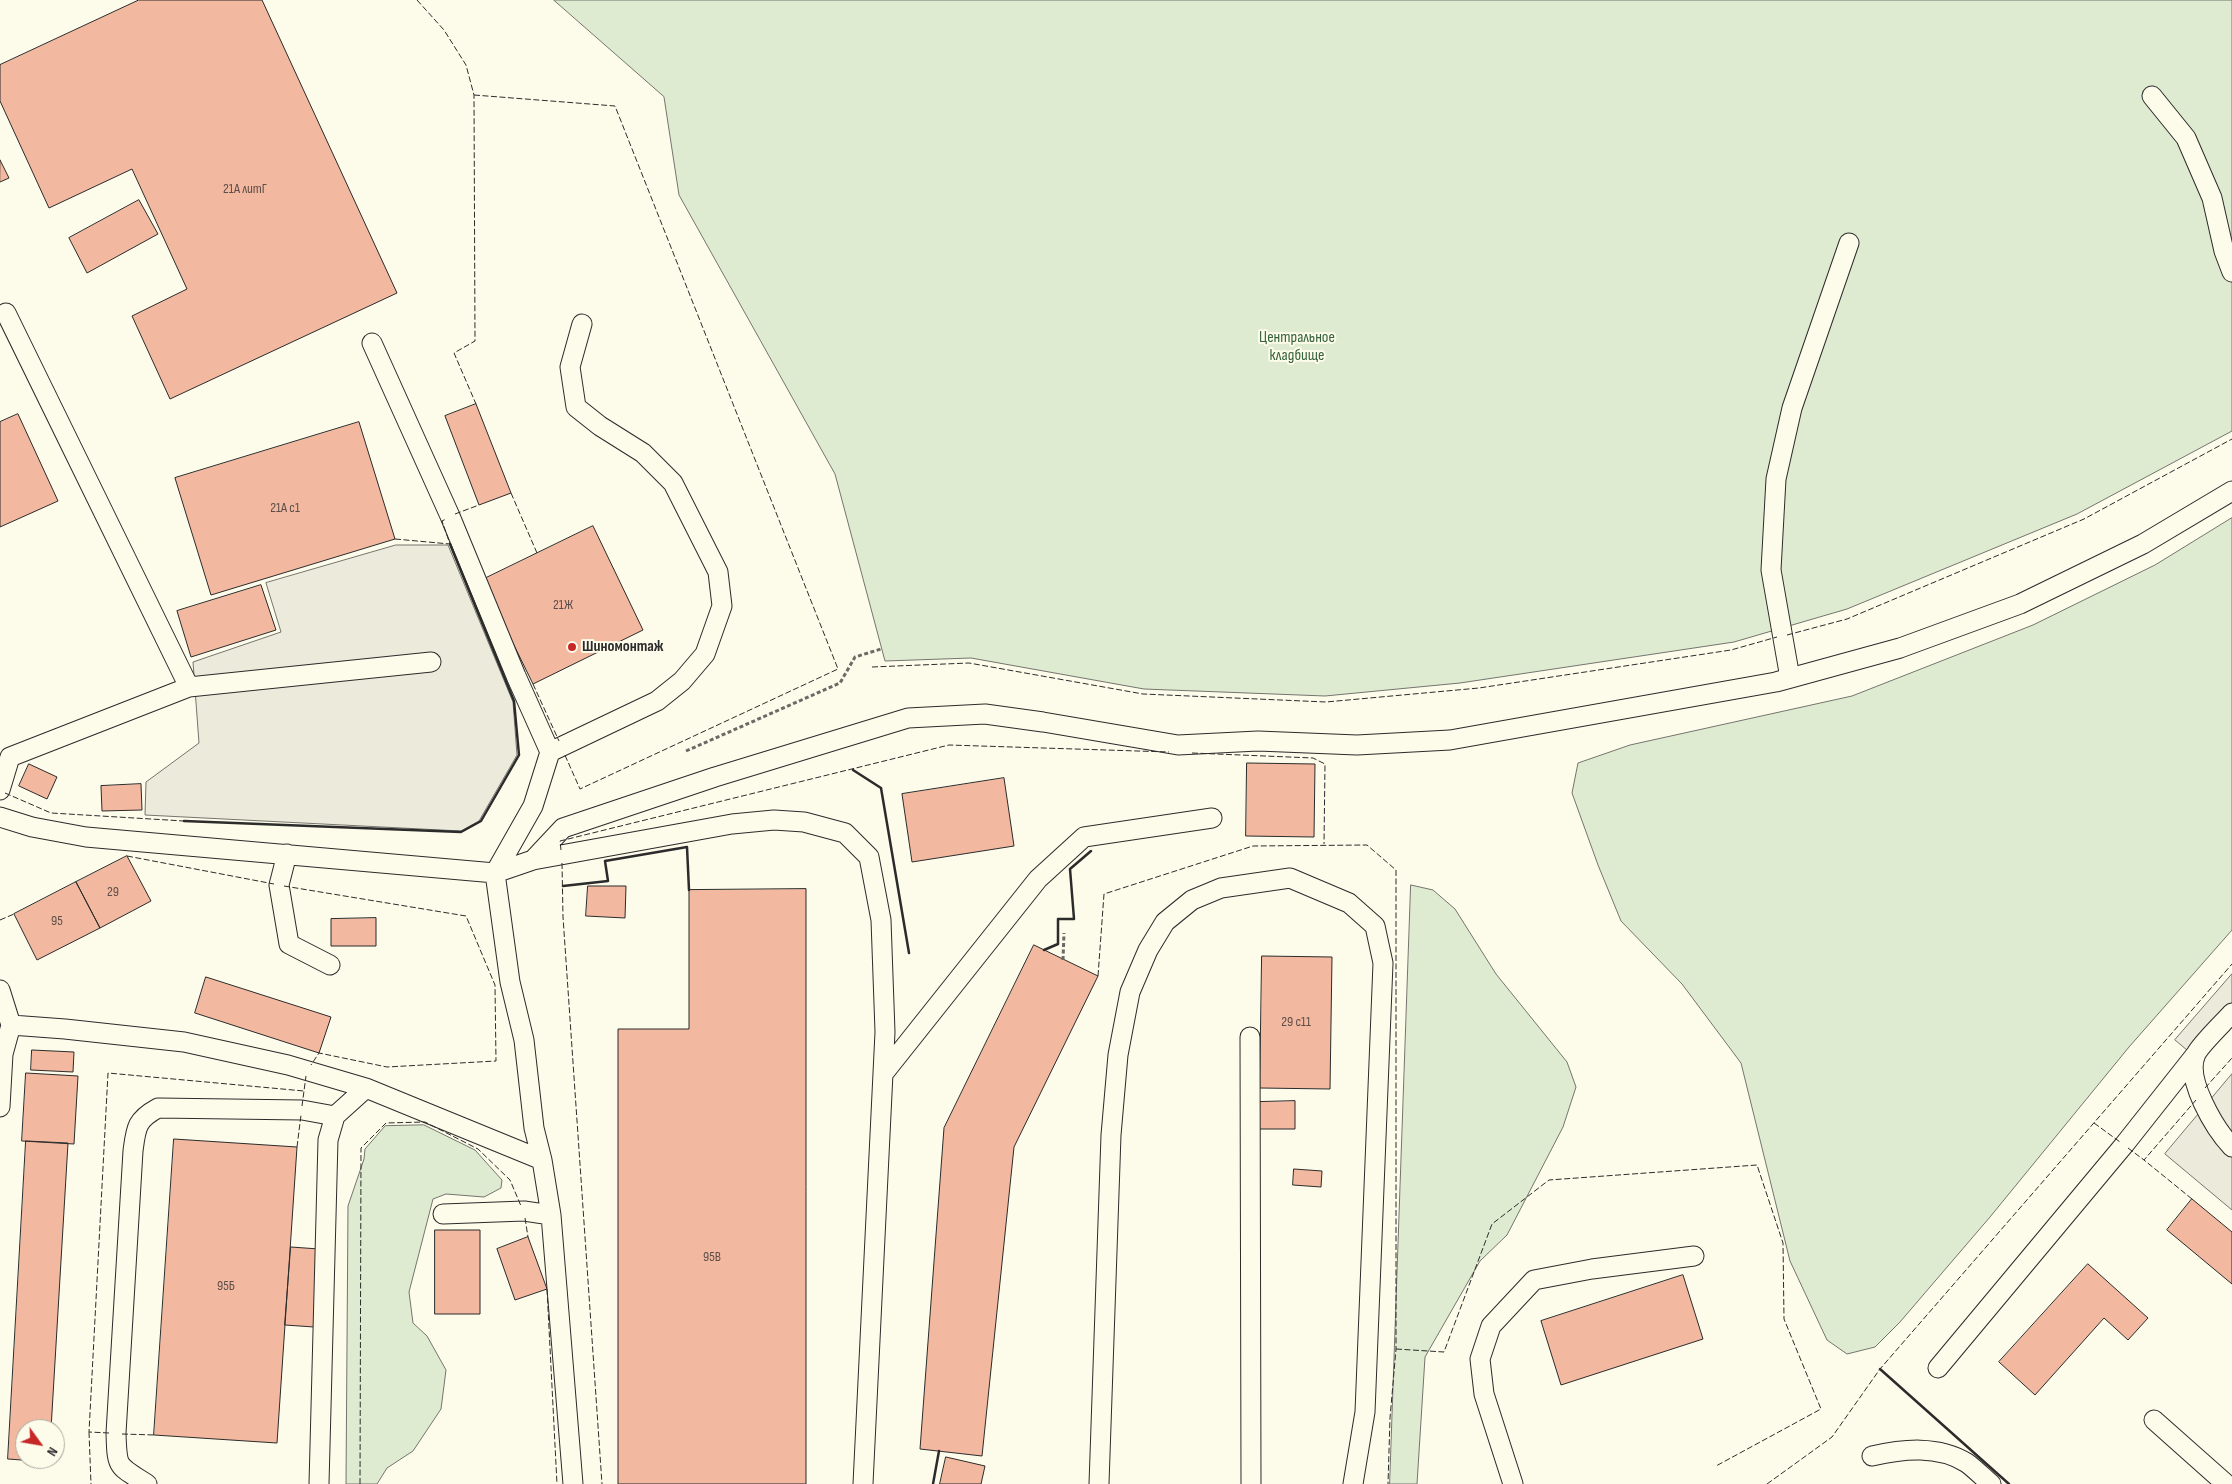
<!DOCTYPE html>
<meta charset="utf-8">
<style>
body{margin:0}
#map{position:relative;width:2232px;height:1484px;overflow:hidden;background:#fdfbea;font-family:"Sofia Sans Condensed",sans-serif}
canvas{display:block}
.north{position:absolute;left:15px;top:1419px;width:50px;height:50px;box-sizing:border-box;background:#fdfbea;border:1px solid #a9a89e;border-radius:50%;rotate:122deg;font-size:14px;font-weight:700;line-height:20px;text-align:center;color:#2b2b2b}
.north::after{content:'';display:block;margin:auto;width:18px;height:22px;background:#c62828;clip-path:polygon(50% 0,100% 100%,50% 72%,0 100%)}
</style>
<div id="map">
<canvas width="2232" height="1484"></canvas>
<div class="north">N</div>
</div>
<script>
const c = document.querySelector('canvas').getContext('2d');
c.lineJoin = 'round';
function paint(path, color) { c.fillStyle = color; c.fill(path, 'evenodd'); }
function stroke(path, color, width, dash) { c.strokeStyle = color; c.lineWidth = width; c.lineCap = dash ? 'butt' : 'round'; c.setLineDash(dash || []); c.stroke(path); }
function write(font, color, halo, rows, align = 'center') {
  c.font = font + ' "Sofia Sans Condensed",sans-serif'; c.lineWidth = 4; c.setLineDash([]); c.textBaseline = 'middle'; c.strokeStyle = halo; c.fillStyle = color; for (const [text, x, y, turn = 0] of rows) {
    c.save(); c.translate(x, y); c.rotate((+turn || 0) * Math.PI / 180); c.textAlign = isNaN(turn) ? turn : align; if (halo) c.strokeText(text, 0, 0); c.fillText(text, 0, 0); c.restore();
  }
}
const green = new Path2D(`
 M554,0h1678v431l-155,83 -230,95 -113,33 -274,41 -135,13 -181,-7 -173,-31 -86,3 -50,-187 -156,-279 -15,-98z
 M2232,518v412l-103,117 -139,170 -90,105 -25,25 -28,7 -20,-14 -37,-79 -49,-198 -59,-79 -61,-63 -23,-56 -26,-72 6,-30 52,-18 222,-49 181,-71 122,-60z
 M1411,885l22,5 22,19 41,65 71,88 9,25 -13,40 -56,108 -27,26 -55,96 -8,127h-27z
 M424,1125l51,25 27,30 -1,8 -17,9 -38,-3 -13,5 -24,93 4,31 14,13 19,34 -5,39 -28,42 -26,17 -10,16h-31l2,-278 16,-47 1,-10 20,-23z`);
paint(green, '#deebd1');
stroke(green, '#74746e', 1);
const parking = new Path2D(`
 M396,545h52l65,157 4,53 -38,66 -18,10 -316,-16 1,-33 53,-39 -6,-81 88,-30 -15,-49z
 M2232,974v38l-38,44 -19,-16z
 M2232,1074v136l-67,-56z`);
paint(parking, '#eceadb');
stroke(parking, '#74746e', 1);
const building = new Path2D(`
 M139,0h123l135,293 -227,106 -38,-83 55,-27 -55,-120 -83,39 -49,-107v-36z
 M0,160l9,18 -9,4z
 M139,200l19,34 -71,39 -18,-35z
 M476,404l35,89 -32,12 -34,-89z
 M18,414l40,87 -58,26v-105z
 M359,422l36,117 -184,56 -36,-117z
 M593,526l50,104 -110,54 -51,-104z
 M261,585l15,45 -85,27 -14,-46z
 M1247,763l68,1 -1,73 -68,-1z
 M29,764l28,13 -10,22 -28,-13z
 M1004,778l10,68 -102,16 -10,-68z
 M141,784l1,26 -40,1 -1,-25z
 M127,856l24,45 -51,27 -24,-46z
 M76,882l24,46 -63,32 -23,-46z
 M588,886h38l-1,32 -39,-2z
 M806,889v595h-188v-455h71v-139z
 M376,918v28h-45v-27z
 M1034,945l64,31 -84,171 -32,309 -62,-7 24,-321z
 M1262,956l70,1 -2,132 -70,-1z
 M206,977l125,40 -12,36 -124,-40z
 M32,1050l42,2 -1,20 -42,-2z
 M26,1073l52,3 -4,68 -52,-3z
 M1295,1101v28h-37l1,-27z
 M174,1139l123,8 -20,296 -123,-8z
 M26,1141l42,2 -17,286h-26v30h24v3l-41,-3z
 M1294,1169l28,2 -1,16 -28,-2z
 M2192,1199l40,33v52l-65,-54z
 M435,1230h45v84h-45z
 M528,1237l19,52 -32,11 -18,-51z
 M291,1247l28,2 -5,78 -29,-2z
 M2088,1264l60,54 -20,22 -24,-22 -69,77 -36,-33z
 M1683,1275l20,64 -142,46 -20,-64z
 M946,1457l39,9 -4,18h-41z`);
paint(building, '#f2b8a0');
stroke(building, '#2b2b2b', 1);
const lane = new Path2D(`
 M2152,96l34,42 26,60 12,53 8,21
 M6,313l183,374
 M372,343l78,173 66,160 34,76 -17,54 -38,67
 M1790,678l-19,-108 5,-91 16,-71 57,-165
 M550,752l107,-51 25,-20 23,-27 17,-48 -4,-34 -45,-89 -30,-30 -43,-27 -24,-19 -6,-40 12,-43
 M0,790l10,-33 179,-70 242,-25
 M0,817l32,10 54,10 409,36 15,109 14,58 10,88 8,32 -176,-72 -31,28 -7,24 -9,344
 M287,854l-8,31 10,59 41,21
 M533,860l30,-32 152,-51 193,-59 77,-4 58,8 135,23 80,-4 99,4 93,-5 326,-58 124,-34 120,-44 123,-60 89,-53
 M495,873l38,-13 199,-36 42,-4 30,2 41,11 24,24 12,63 4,112 -22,452
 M0,990l11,35 -8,29 -3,53
 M2232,1013c-8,9 -32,32 -36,41 -12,24 19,75 36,93
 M11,1025l54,4 119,13 104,23 78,23
 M1250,1037l1,447
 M883,1074l155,-195 46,-42 128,-19
 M542,1160l9,55 22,269
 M443,1214l81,-3 27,4
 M1938,1368l186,-223 72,-91
 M2154,1420l72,64
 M1872,1456c31,-7 66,-11 95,7 8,6 16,14 24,21
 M147,1484c-30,-19 -30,-15 -31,-51l17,-282c3,-23 3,-31 25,-43l144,2 33,6
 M1099,1484l12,-349 7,-80 12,-63 18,-42 17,-28 27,-22 29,-12 69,-10 59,25 26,23 8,37 -18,449 -12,72
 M1513,1484l-29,-90 -4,-35 11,-33 43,-46 58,-11 102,-13`);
stroke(lane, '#2b2b2b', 21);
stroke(new Path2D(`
 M686,751l154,-68 15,-26 26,-8
 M1063,960l1,-27`), '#6a6964', 3, [4, 2.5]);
stroke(lane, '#fdfbea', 19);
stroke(new Path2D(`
 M417,0l27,30 22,35 8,30 1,246 -21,12 22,51
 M474,95l141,11 223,563 -258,120 -16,-36
 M511,493l26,60
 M455,514l24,-9
 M395,539l55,5 -8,-23 4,-2
 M1787,635l60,-16 237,-100 148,-80
 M872,667l97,-4 174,31 183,8 153,-14 252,-38 46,-13
 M533,684l26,57
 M1192,753l121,5 12,6 -1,80
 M5,793l46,20 133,8
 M561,850l-1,-9 389,-96 220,7
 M127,856l147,28
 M562,863l1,54 39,567
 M284,886l182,30 29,69 1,76 -109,6 -68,-14 -8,12
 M0,920l14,-6
 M1098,976l6,-82 149,-48 114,-1 29,25v479l-6,69 -2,66
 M2205,1088l27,-30
 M302,1106l4,-30
 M2094,1123l26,19
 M297,1147l4,-32
 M2128,1148l16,12
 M2192,1199l-48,-39 52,-60
 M525,1218l3,19
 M547,1289l10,195
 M1396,1349l48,3 48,-128 57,-44 208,-15 26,78 1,76 37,90 -105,57
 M89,1432l2,52
 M109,1433l-20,-1 19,-359 196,18
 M122,1434l32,1
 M360,1484l1,-336 25,-25 39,-1 53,27 32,31 11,26
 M1767,1484l65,-47 48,-68 352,-405`), '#2b2b2b', 1, [6, 2.5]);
stroke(new Path2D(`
 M853,770l28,18 28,165
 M184,821l277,11 20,-11 38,-66 -5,-54 -64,-157
 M563,886l45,-5 -3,-20 82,-14 2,43
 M1044,950l14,-6v-25h16l-4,-50 21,-18
 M1880,1369l129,115
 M933,1484l6,-33`), '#2b2b2b', 2.5);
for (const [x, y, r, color] of [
 [572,647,5,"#c62828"]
]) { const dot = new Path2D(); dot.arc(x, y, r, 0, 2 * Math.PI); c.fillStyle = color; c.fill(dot); stroke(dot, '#fdfbea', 2); }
write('14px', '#5d4e48', null, [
 ["21А литГ",245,189],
 ["21А с1",285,508],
 ["21Ж",563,605],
 ["29",113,892],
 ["95",57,921],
 ["29 с11",1296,1022],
 ["95В",712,1257],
 ["95Б",226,1286]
]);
write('16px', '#34623c', '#fdfbea', [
 ["Центральное",1297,338],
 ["кладбище",1297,356]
]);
write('bold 16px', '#2b2b2b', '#fdfbea', [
 ["Шиномонтаж",582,647]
], 'left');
</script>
